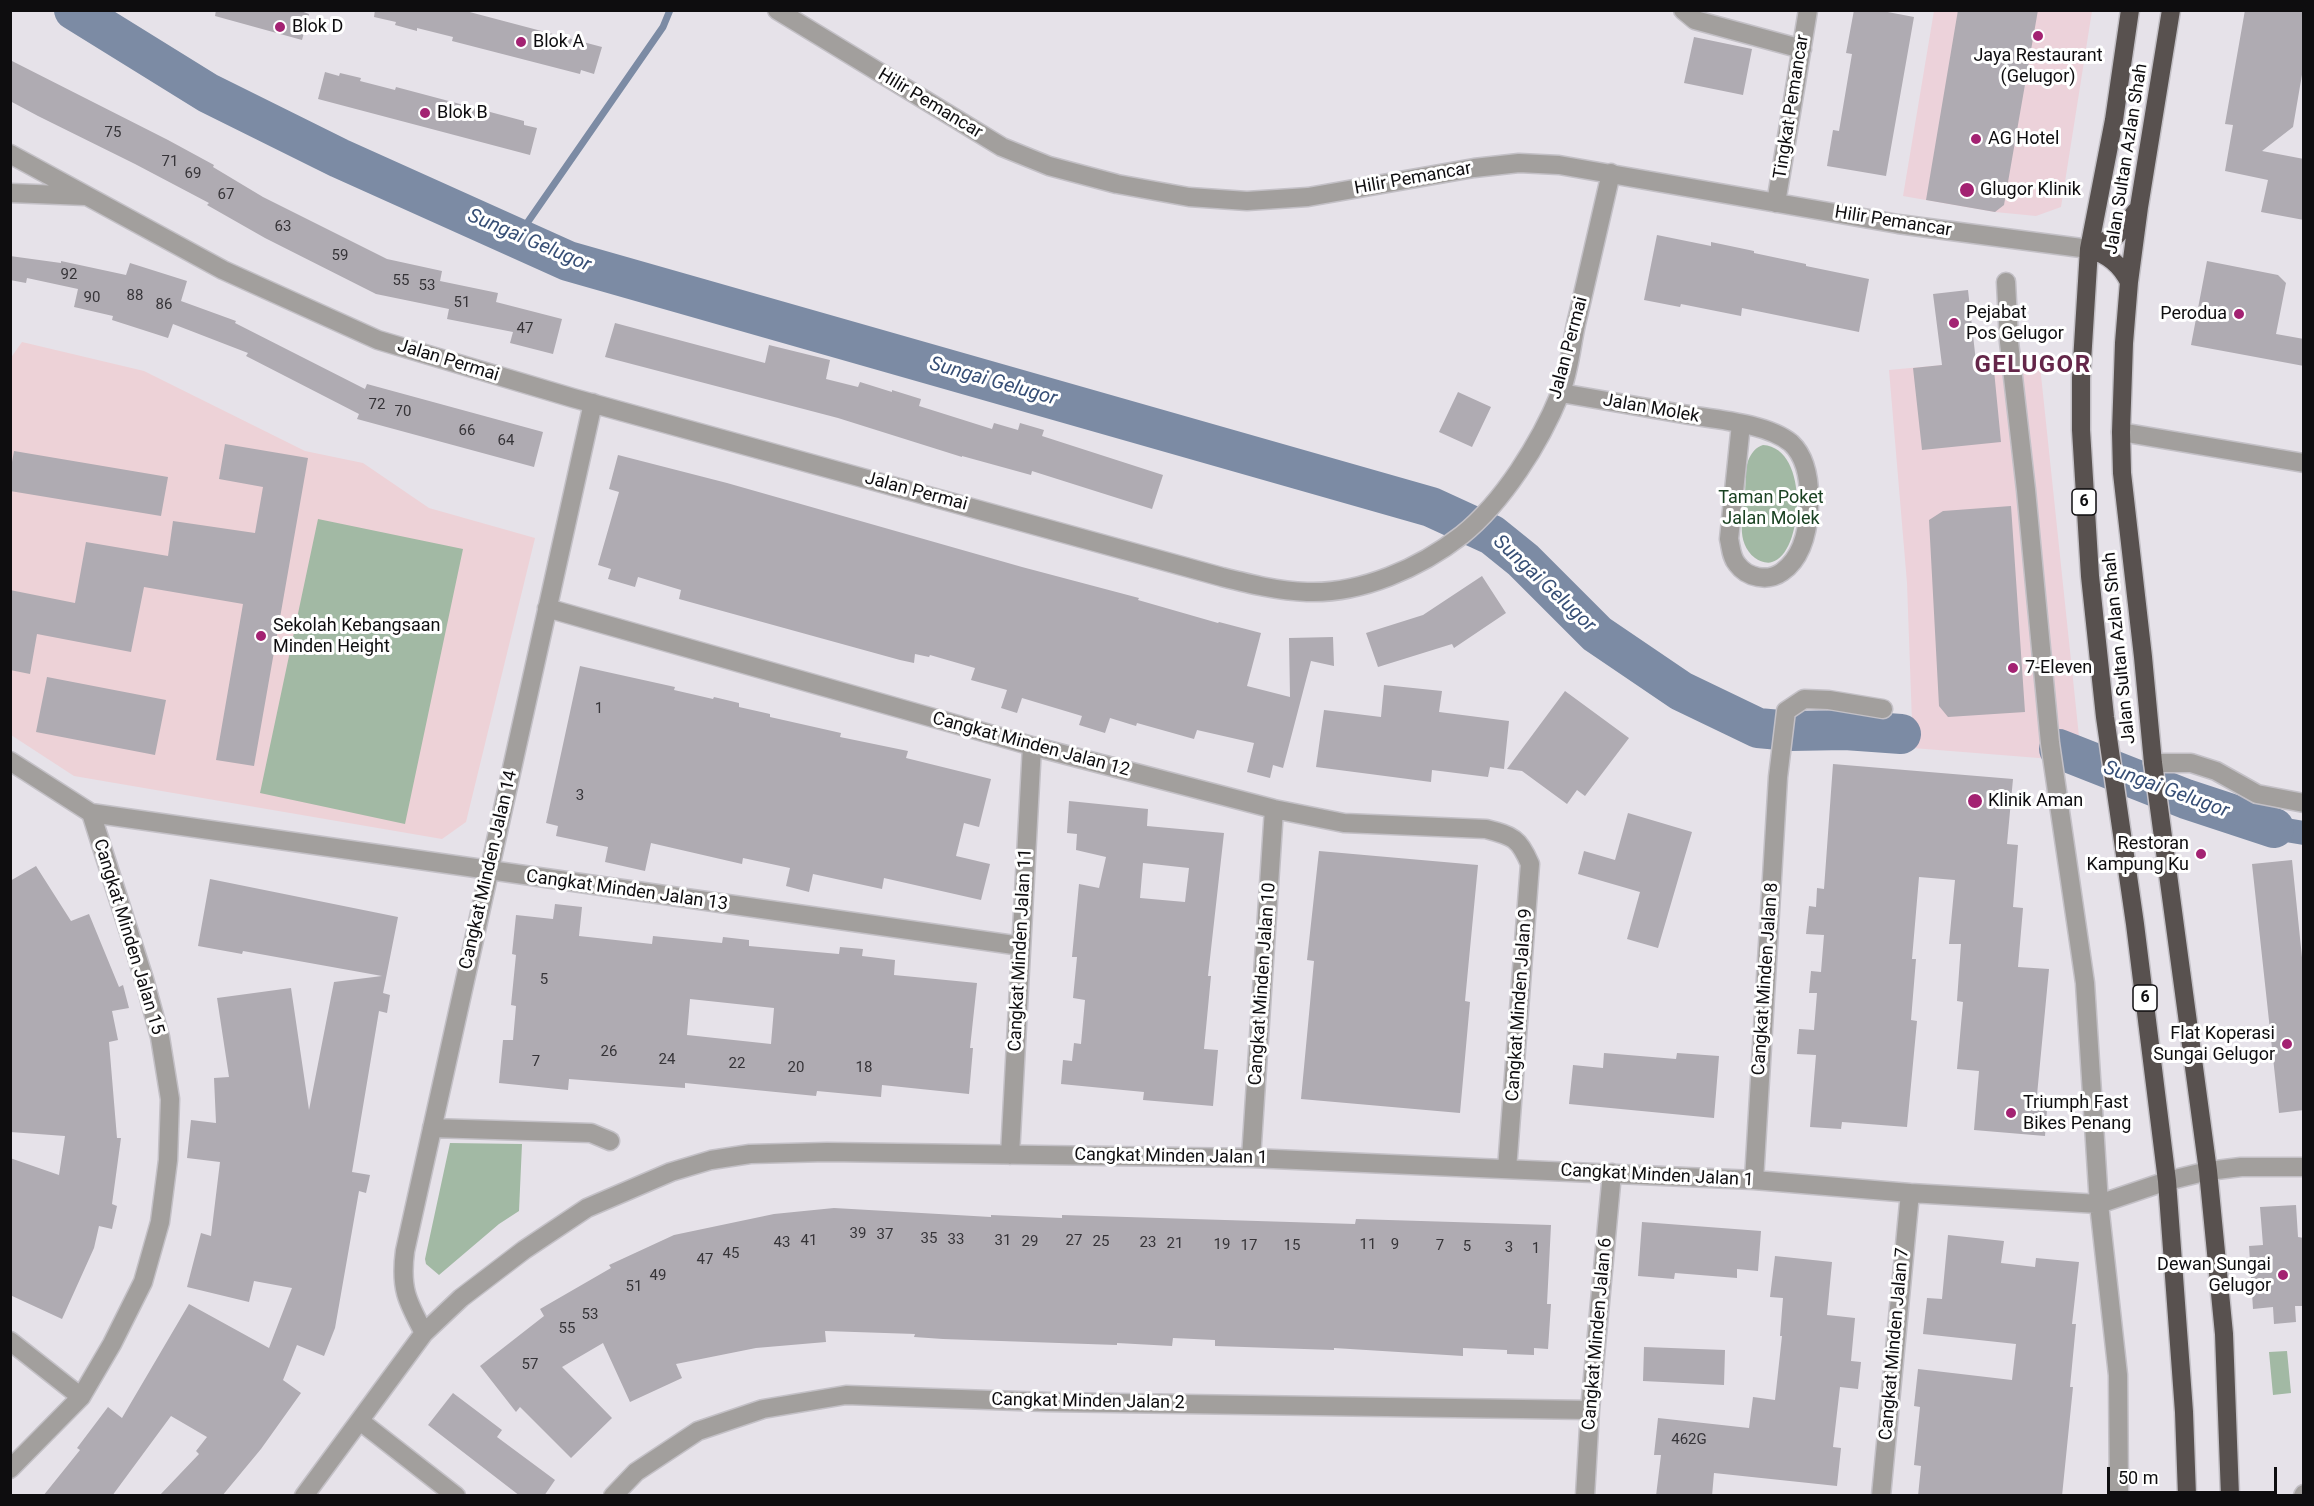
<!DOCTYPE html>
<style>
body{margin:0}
#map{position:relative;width:2314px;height:1506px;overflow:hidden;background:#e6e2e9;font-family:Roboto,sans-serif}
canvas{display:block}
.frame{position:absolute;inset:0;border:12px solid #0e0d0f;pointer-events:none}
.scale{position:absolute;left:2107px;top:1467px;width:170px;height:27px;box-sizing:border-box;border:3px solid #0e0d0f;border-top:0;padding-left:8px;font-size:18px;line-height:21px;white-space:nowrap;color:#0e0d0f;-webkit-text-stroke:4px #fff;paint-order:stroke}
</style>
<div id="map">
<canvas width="2314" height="1506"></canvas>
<div class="frame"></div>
<div class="scale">50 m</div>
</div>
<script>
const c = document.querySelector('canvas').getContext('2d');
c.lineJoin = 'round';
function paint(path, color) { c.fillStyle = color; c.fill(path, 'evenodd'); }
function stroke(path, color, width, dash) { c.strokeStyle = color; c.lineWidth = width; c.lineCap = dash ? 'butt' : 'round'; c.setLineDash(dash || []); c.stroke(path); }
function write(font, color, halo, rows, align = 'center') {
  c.font = font + ' Roboto,sans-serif'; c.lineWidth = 6; c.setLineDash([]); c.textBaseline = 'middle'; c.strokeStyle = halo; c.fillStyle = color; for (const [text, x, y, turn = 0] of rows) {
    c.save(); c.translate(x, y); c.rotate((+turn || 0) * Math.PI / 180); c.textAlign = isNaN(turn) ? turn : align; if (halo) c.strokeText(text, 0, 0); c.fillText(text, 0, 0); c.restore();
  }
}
paint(new Path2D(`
 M1934,11h158l-31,196 -25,9 -41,-4 -92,-16z
 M2039,356l41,390 -16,14 -164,-13 2,-25h10l-5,-139 -18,-213z`), '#ecd2da');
paint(new Path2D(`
 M22,342l122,29 161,80 58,12 66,45 106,30 -69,284 -24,17 -368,-63 -63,-41 -1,-376z`), '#edd2d7');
paint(new Path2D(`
 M1763,445c48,3 40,110 9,117 -5,2 -13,-1 -17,-4 -20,-16 -12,-42 -10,-65 1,-10 0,-23 3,-32 3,-8 8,-14 15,-16z
 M318,519l145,30 -58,275 -145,-31z
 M450,1143l72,1 -3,67 -20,13 -60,51 -13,-11 -1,-5z
 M2287,1351l4,42 -18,2 -4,-43z`), '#a2b9a4');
stroke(new Path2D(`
 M516,239l147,-212 7,-17`), '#7c8ba4', 7);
stroke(new Path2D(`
 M2274,828l30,5`), '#7c8ba4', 24);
stroke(new Path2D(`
 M74,10l134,83 131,65 229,103 863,246 61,28 31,25 74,74 84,57 77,37 33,3 54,-1 56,4
 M2059,749l127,50 88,29`), '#7c8ba4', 40);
paint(new Path2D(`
 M216,10h82l11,4 -7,26 -87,-24z
 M375,10h87l140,37 -8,27 -13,-4 -1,4 -128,-33 1,-4 -36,-9v3l-22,-6 1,-3 -22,-5z
 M1854,10h23l37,7 -28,159 -59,-10 6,-36 6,1 13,-77 -6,-1z
 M1958,10h80l-34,195 -9,7 -69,-12z
 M2245,10h59v53l-11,64 -31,24 42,8v61l-43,-8 7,-32 -43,-9 8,-46 -8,-1z
 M1694,37l58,12 -9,46 -59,-12z
 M10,60l158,80 46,25 -1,2 50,30 124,62 55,12 -2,10 58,12 -2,9 66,17 -9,35 -43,-11 3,-11 -66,-13 2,-10 -73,-15 -111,-56 -58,-33 2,-2 -74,-39 -97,-48 -28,-15z
 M325,72l14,4 1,-3 21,5 -1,3 35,9 1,-3 128,34v4l13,3 -7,27 -212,-56z
 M1657,235l54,11v-4l43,9v2l52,11v2l63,13 -10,53 -117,-24 -1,8 -60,-12 -1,3 -36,-7z
 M10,256l51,7v-2l65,14 4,-12 57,18 -6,20 55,20 -1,2 130,66 2,-5 176,48 -9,35 -177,-48 2,-5 -113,-58 2,-3 -75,-29 -5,14 -56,-18 1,-4 -39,-9 4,-18 -51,-11 -1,5 -16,-3z
 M2207,261l71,14 8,8 -10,51 28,5v27l-113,-21z
 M1968,290l8,72 17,-2 8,82 -79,8 -9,-82 29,-3 -9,-71z
 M615,323l150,40 4,-18 61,15 -4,19 32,8 2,-5 32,10v-2l29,9 -2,7 73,23 2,-6 24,7 2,-7 24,7 -2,6 121,39 -11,34 -120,-38 -1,4 -69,-19v1l-124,-39 -233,-61z
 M1458,392l33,15 -19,40 -33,-15z
 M225,444l83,14 -54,308 -38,-6 27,-156 -99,-17 -13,65 -94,-18 -7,40 -20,-4v-80l65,13 11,-61 82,14 5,-35 82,12 8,-46 -44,-8z
 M14,451l154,26 -7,39 -151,-25v-18z
 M618,455l109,28 295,84 117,31 -1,2 80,23 1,-1 42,11 -14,53 43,11 -1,-59 44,-1 1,29 -23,-5 -28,107 -10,-3 -3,13 -23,-6 7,-29 -57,-13 -3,9 -57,-16 -1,3 -26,-8 -5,15 -26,-8 3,-9 -60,-18 -5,15 -16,-5 6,-18 -36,-10 4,-12 -45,-13 -1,2 -14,-3 -1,9 -14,-3 -221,-61 2,-9 -43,-13 -3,10 -27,-8 3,-10 -13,-4 21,-73 -10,-3z
 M2011,506l14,206 -77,5 -9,-11 -10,-186 14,-9z
 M1482,576l24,37 -52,35 -2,-4 -74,23 -12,-34 57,-18z
 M580,666l95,21 -1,3 39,9 1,-2 25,6v4l31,7v3l71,16 -1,4 68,14 -2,7 85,21 -12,48 -15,-4 -8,33 34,8 -9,36 -97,-22 -2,11 -69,-15 -4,18 -23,-6 4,-18 -47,-10 -1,6 -91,-21 -6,28 -40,-9 3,-15 -52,-11 2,-10 -12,-3z
 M47,677l119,23 -11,55 -119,-23z
 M1384,685l58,6 -3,21 70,9 -5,48 -14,-2 -2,10 -56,-7 -1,12 -115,-15 8,-57 57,7z
 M1565,691l64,47 -44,58 -8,-6 -10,14 -45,-33 -15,-2z
 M1833,764l180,15 -6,65 11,1 -5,62 10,1 -5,59 31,2 -12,126 11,1 -3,40 -71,-6 5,-59 -22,-2 6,-67 -6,-1 4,-57h-12l6,-64 -36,-3 -7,82h4l-5,61 6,1 -10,106 -65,-5 -1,7 -31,-2 6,-72 -19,-1 2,-25 15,1 3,-37h-8l2,-22 10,1 3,-37 -18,-1 3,-28 7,1 1,-19 7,1z
 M1069,801l79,8 -1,17 77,7 -16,143h3l-7,73 14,1 -5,56 -70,-6 1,-8 -83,-8 2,-24 9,1 2,-18 7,1 4,-44 -12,-2 4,-41h-5l7,-73 20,4 7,-31 -30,-7 1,-16 -10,-1zM1143,863l46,5 -4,34 -45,-4z
 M1628,813l64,19 -34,116 -31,-9 13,-47 -62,-18 6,-23 31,9z
 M1319,851l159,14 -13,136 5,1 -10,111 -159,-14 13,-138 -7,-1z
 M2292,860l12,117v133l-25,3 -27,-249z
 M36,866l35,55 18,-7 30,73 4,-2 6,23 -17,3 6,29 -9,2 8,96h4l-9,66 5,2 -5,23 -13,-3 -5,22 -32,71 -52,-24v-137l49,17 6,-39 -55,-4v-251z
 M210,879l188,38 -15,76 7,2 -3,18 -8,-2 -27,161 18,3 -4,18 -7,-2 -24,137 -11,28 -27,-11 -14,35 18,13 -40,56 -39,47h-63l40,-42 -3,-3 11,-14 -36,-21 -59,80h-69l37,-46 -3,-2 31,-41 14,11 67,-114 80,44 23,-60 -38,-7 -5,21 -62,-15 14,-54 10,3 9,-74 -33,-4 4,-38 25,3 -2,-45 15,-1 -12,-79 74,-10 18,122 25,-128 48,-6 -139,-25 -1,3 -44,-8z
 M555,904l27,3 -3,29 73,8 1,-8 69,7 1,-6 26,3v6l90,8 1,-7 23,2 -1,7 33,4 -1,15 83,8 -7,65h3l-4,46 -87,-9 -1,12 -64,-6 -1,5 -131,-13v5l-116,-9 -1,11 -69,-7 4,-43h10l3,-34 -5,-1 5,-50 -4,-1 4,-39 37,4zM690,999l84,9 -3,36 -84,-9z
 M1604,1053l72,6 1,-6 42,3 -5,62 -145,-14 4,-39 30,3z
 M2296,1205l2,32 6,1v68h-9l1,16 -22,2 -1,-17 -20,2 -4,-63 14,-1 -3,-38z
 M834,1208l157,9v-2l71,3v-3l293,9 1,-5 195,6 -4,79h4l-3,45 -14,-1v7l-27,-1v-4l-44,-2v8l-129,-8v2l-119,-4v-6l-42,-2 -1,8 -55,-3v2l-174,-6 -29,-2 1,-3 -90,-3 1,11 -70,6 -80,16 6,14 -52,24 -27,-59 -41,24 50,51 -41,40 -51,-51 -4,5 -36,-46 64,-50 -4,-7 71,-41 -2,-3 65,-30 100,-21z
 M1642,1222l119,9 -3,40 -21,-2v9l-62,-5 -1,6 -36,-3z
 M1948,1235l56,6 -3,22 34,4 1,-9 43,4 -7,62h4l-6,63h3l-11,109h-144l3,-30 -7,-1 6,-58 -6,-1 4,-37 94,11 4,-36 -93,-10 4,-36 15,1z
 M1775,1256l57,6 -5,53 28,3 -4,43 10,1 -3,27 -18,-2 -7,60 8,1 -4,38 -123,-13 -2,23h-56l5,-41h-7l4,-37 91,10 4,-31 22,3 7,-64h-2l3,-38 -13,-1z
 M1644,1347l81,3 -1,35 -81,-4z
 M453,1393l49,37 -5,7 58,43 -11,16h-24l-92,-71z`), '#afabb2');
const minor = new Path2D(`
 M777,10l225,137 47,19 68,18 72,13 58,4 61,-4 166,-29 45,-5 40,2 339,59 191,25
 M1683,10l12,10 107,29
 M10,154l213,116 155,70 195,58 649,179c28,7 56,14 85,15 54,2 113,-24 155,-57 41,-33 78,-92 98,-141 9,-21 11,-47 16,-70 12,-50 23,-100 35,-151
 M10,193l76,3
 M1776,203l32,-193
 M2006,282l3,60 17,148 24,253 35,240 14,221 19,171 1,121
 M1561,393c39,7 77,13 116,20 32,6 89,9 114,30 17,16 19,43 18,64 -1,23 -7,51 -27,65 -14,10 -35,6 -45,-8 -6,-7 -6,-17 -8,-25l12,-115
 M2121,432l183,31
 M547,608l485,138 242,63 70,14 142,6c27,7 33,9 44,35l-23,305
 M10,761l81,52 53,166 16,58 10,62 -2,61 -8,62 -17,60 -31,62 -31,53 -71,72
 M2153,763h38l25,8 41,23 47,9
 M91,813l930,133
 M432,1128l159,5 19,8
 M1010,1155l22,-409
 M1251,1158l23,-349
 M1754,1180l24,-403 8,-66 18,-12 25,1 54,9
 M424,1333c-17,-32 -24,-45 -19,-82l188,-848
 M10,1341l71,56
 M360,1421l96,75
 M304,1496l120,-163 37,-35 63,-48 63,-42 84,-36 40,-12 39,-6 77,-2 424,6 503,22 156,13 189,11 68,-23 41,-10 33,-4h63
 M613,1496l23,-24 62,-41 65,-22 83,-14 201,7 543,8
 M1585,1496l5,-86 22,-237
 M1881,1496l29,-303
 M2303,1496l1,-2`);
const highway = new Path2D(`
 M2130,10l-16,110 -25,129 -8,129v52l9,146 15,141 30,207 32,257 17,231 3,84
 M2171,10l-32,197 -10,75 -5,61 -3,89 1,41 21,184 10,106 55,408 16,163 6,162
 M2089,249l28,-14 19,-24
 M2089,249c18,5 32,16 40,33`);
stroke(minor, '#c3c0c6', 21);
stroke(highway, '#c3c0c6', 21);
stroke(minor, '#a29f9d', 18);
stroke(highway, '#58514f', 18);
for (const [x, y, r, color] of [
 [280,27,6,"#a32272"],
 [2038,36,6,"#a32272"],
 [521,42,6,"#a32272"],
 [425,113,6,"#a32272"],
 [1976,139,6,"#a32272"],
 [1967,190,8,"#a32272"],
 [2239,314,6,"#a32272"],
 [1954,323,6,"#a32272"],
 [261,636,6,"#a32272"],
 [2013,668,6,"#a32272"],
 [1975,801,8,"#a32272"],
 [2201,854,6,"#a32272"],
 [2287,1044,6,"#a32272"],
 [2011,1113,6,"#a32272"],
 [2283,1275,6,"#a32272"]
]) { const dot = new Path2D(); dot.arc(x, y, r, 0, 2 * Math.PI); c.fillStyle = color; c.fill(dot); stroke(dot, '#fff', 2); }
write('15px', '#363438', null, [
 ["75",113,133],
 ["71",170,162],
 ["69",193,174],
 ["67",226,195],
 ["63",283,227],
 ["59",340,256],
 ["92",69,275],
 ["55",401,281],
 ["53",427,286],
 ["88",135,296],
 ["90",92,298],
 ["51",462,303],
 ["86",164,305],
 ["47",525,329],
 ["72",377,405],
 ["70",403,412],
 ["66",467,431],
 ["64",506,441],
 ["1",599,709],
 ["3",580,796],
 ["5",544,980],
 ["26",609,1052],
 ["24",667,1060],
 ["7",536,1062],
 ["22",737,1064],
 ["20",796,1068],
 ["18",864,1068],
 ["39",858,1234],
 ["37",885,1235],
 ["35",929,1239],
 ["33",956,1240],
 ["41",809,1241],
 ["31",1003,1241],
 ["27",1074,1241],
 ["29",1030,1242],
 ["25",1101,1242],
 ["43",782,1243],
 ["23",1148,1243],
 ["21",1175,1244],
 ["19",1222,1245],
 ["11",1368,1245],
 ["9",1395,1245],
 ["17",1249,1246],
 ["15",1292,1246],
 ["7",1440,1246],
 ["5",1467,1247],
 ["3",1509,1248],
 ["1",1536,1249],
 ["45",731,1254],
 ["47",705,1260],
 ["49",658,1276],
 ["51",634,1287],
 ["53",590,1315],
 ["55",567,1329],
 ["57",530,1365],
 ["462G",1689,1440]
]);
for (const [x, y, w] of [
 [2084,502,24],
 [2145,998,24]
]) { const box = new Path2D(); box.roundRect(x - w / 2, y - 13, w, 26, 4.5); c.fillStyle = '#fff'; c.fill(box); stroke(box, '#0e0d0f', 1.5); }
write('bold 16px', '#0e0d0f', null, [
 ["6",2084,502],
 ["6",2145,998]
]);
write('18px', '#0e0d0f', '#fff', [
 ["Blok D",292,27],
 ["Blok A",533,42],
 ["Jaya Restaurant",2038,56,"center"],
 ["(Gelugor)",2038,77,"center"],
 ["Blok B",437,113],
 ["AG Hotel",1988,139],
 ["Glugor Klinik",1980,190],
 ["Pejabat",1966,313],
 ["Pos Gelugor",1966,334],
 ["Perodua",2227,314,"right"],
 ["Sekolah Kebangsaan",273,626],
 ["Minden Height",273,647],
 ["7-Eleven",2025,668],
 ["Klinik Aman",1988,801],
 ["Restoran",2189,844,"right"],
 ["Kampung Ku",2189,865,"right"],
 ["Flat Koperasi",2275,1034,"right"],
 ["Sungai Gelugor",2275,1055,"right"],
 ["Triumph Fast",2023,1103],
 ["Bikes Penang",2023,1124],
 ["Dewan Sungai",2271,1265,"right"],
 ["Gelugor",2271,1286,"right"]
], 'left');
write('18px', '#0e0d0f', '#fff', [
 ["Hilir Pemancar",930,104,31],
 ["Tingkat Pemancar",1792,107,-81],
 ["Jalan Sultan Azlan Shah",2127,159,-81],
 ["Hilir Pemancar",1413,179,-10],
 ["Hilir Pemancar",1893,222,9],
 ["Jalan Permai",1569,348,-75],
 ["Jalan Permai",448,361,17],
 ["Jalan Molek",1651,409,10],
 ["Jalan Permai",916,492,15],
 ["Jalan Sultan Azlan Shah",2120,648,-96],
 ["Cangkat Minden Jalan 12",1031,745,15],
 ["Cangkat Minden Jalan 14",489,870,-77],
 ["Cangkat Minden Jalan 13",627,891,8],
 ["Cangkat Minden Jalan 15",128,937,73],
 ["Cangkat Minden Jalan 11",1021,950,-87],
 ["Cangkat Minden Jalan 8",1766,979,-86],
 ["Cangkat Minden Jalan 10",1263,984,-86],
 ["Cangkat Minden Jalan 9",1520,1005,-86],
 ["Cangkat Minden Jalan 1",1171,1157,1],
 ["Cangkat Minden Jalan 1",1657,1176,3],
 ["Cangkat Minden Jalan 6",1598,1334,-85],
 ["Cangkat Minden Jalan 7",1895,1344,-85],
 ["Cangkat Minden Jalan 2",1088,1402,1]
]);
write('18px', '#1a4222', '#fff', [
 ["Taman Poket",1771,498],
 ["Jalan Molek",1771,519]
]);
write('italic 20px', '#374f76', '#fff', [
 ["Sungai Gelugor",529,241,23],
 ["Sungai Gelugor",993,382,16],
 ["Sungai Gelugor",1544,584,43],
 ["Sungai Gelugor",2166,790,20]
]);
c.letterSpacing = '1.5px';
write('bold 24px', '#642649', '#fff', [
 ["GELUGOR",2033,366]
]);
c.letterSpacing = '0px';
</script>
